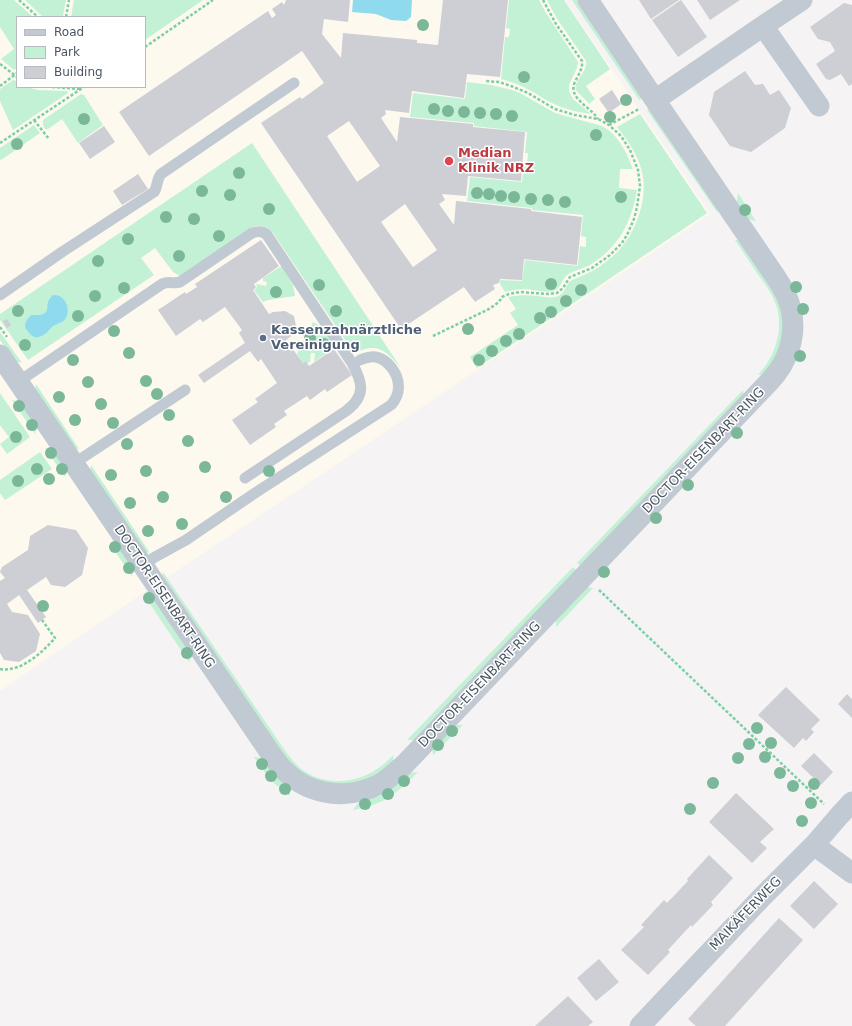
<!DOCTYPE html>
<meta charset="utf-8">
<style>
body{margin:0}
#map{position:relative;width:852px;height:1026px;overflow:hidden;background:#f5f3f3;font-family:"DejaVu Sans",sans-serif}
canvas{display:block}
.legend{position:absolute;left:16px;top:16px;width:130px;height:72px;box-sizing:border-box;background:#fff;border:1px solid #b7bbc0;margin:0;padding:5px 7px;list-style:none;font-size:12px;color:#4a5661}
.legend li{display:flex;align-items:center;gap:8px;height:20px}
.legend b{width:20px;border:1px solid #b7bbc0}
</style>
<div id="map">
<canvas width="852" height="1026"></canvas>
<ul class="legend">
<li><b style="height:5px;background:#c1cad2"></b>Road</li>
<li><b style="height:11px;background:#c3f1d5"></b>Park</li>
<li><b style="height:11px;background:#cdcfd5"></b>Building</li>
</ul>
</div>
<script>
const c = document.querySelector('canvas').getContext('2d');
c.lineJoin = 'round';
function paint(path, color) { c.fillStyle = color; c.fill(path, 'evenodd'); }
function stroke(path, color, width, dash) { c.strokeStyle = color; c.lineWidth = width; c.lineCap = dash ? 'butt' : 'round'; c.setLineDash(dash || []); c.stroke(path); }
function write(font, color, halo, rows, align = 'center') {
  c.font = font + ' "DejaVu Sans",sans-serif'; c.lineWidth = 3; c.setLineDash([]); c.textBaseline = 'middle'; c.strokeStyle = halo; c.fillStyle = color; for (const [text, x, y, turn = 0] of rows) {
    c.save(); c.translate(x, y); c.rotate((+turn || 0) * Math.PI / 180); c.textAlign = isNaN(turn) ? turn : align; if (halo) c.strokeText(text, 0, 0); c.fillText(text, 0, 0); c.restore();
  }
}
paint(new Path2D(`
 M0,0h565l145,214 -433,290 -140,93 -137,94zM17,17h128v70h-128z`), '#fdf9ef');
paint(new Path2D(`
 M0,0h14l19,17h-16v51l-3,2 -13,-11 13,-10 -14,-22z
 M25,0h41l-3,16v1h-20z
 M74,0h129l-58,40v-23h-74z
 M509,0h30l7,13 32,49 -1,6 -8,17v6l4,8 18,15c-14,-2 -27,-5 -39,-11 -9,-4 -16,-10 -25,-14 -8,-5 -17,-7 -26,-10l4,-42h4l1,-8 -4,-1z
 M547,0h17l46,69 -24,17 9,13 -6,5c-3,-4 -11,-11 -13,-14 -3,-9 12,-18 10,-29l-30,-44z
 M572,0h5l65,96 -2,5z
 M13,80l4,1v6h10l11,3 29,1 1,2 -55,37 -13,-29v-12z
 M467,82l24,3 21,5 8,3 35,20 47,13c16,8 25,27 31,43h-13l-1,19 18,2c-6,33 -18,57 -47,75 -7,4 -16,5 -23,10 -5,4 -6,13 -13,16 -7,2 -20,-1 -28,-2 -7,0 -14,1 -21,3l-5,-8v-4l22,1 3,-21 53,6 2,-20 6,1v-10l-5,-1 2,-21 -51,-5v-2l-65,-7 3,-24 52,5 2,-19 3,1 1,-11h-3l2,-21 -53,-6v-3l-64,-6 3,-24 52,6z
 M81,94l3,1 19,30 -25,18 -16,-24 -14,10h-3l-2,-4v-5z
 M650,108l67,97 1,6 -1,1 -70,-102z
 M640,114l67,99 -230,155 -7,-11 48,-32 -8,-12 6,-4 -8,-12c10,-2 20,-2 30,-1 6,1 13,2 18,1 10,-3 9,-13 16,-17 4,-2 8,-3 12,-5 10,-4 19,-11 28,-18 22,-18 37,-57 30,-85 -4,-17 -14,-31 -25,-45z
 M34,125l6,8 -39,27 -1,-1v-11z
 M252,143l149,225c-16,-18 -23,-26 -47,-15l-81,-120c-6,-7 -13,-9 -21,-6l-69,47 -3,2 -7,-4 -18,-24 -14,10 13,17 -126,85 -28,-40v-6z
 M738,193l18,28 -8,-2 -11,-17z
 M735,240h6l29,43 14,35 -3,30 -17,27h-6c18,-19 27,-48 17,-73 -4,-10 -10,-18 -16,-26 -8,-12 -16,-24 -24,-36z
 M283,265l10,20 2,11 -27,4 -5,2 -9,-12 3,-3 -1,-3 10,2 1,-4 -4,-1v-3z
 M313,322c11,5 17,14 24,24l-23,16 1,-9h-4l-1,9 -3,1 -1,-2 -3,2 -6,-9z
 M0,332l22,31 -7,-2 -15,-21z
 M36,384l43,65 -6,-1 -38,-57z
 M743,390l1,6 -163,170 -4,-3z
 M0,393l30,44 -23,17 -7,-10 9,-7 -9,-12z
 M12,400l8,2 17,24 -2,8z
 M45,448l8,2 14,19 -2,8z
 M40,452l12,17 -47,31 -5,-7v-13z
 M91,465l59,88 -5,-1 -55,-80z
 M110,544h8l16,25 -2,7z
 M573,567l4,4 -163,169h-7z
 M163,572l123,180c4,5 8,11 14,16 29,23 70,14 93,-13v7l-9,9 -25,13h-38l-32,-20 -127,-185z
 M586,587l7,1 -37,39v-9z
 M149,591l42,63 -2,8 -45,-67z
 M454,725h9l-30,30 -1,-8z
 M254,757l8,1 14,19 13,11 1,8 -20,-16z
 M418,772c-22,22 -33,32 -65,38l5,-7 22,-7 16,-12 12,-11z`), '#c3f1d5');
paint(new Path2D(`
 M353,0h59l-1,17 -5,4 -15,-1 -15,-6 -24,-2z
 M53,295c12,-1 18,13 13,23 -3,5 -8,5 -13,8 -4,4 -8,10 -15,11 -3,1 -6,-1 -8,-3 -1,-2 -3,-3 -4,-5 -3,-5 2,-11 5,-14 4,0 10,1 14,-2 5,-4 -1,-10 8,-18z`), '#90daee');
paint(new Path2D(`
 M286,0h64l-2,22 -24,-3 -2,15 19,24 2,-25 74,7v3l21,2 5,-45h65l-8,77 -33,-3 -3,24 -52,-7 -3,22 -24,-3 1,4 -5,4 16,24 3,-25 73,7v3l52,5 -4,49 -53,-5 -2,20 -24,-2 3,6 -6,4 15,21 2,-24 75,8v2l51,6 -5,48 -53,-6 -2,21 -22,-1 -1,4 -6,2 2,4 -20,13 -11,-15 -63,42 -140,-206 39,-26 2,2 22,-16 -22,-32 -153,105 -30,-44 149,-101 4,7 4,-3 -4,-6 10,-7 2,3zM349,121l31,45 -23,16 -30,-46zM405,204l32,46 -24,17 -32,-45z
 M639,0h40l-28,19z
 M681,0l26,37 -29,20 -26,-37z
 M697,0h43l-30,20z
 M844,3l8,2v79l-3,2 -8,-12 -11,6 -4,-1 -10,-15 19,-13 -5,-9 -12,-3 -8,-12z
 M745,71l10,14 8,-1 7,11 9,-5 12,18 -6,20 -34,24 -21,-6 -21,-31 5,-23z
 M612,90l9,14 -12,9 -10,-14z
 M104,126l11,16 -25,17 -11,-16z
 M138,174l10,15 -26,16 -9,-14z
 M261,240l18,26 -25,18 2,3 -3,3 16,24 4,-2 12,-1 9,5 2,10 -6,11 -4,3 17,23 3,-2 3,5 25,-17 18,26 -25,17 -2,-3 -15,11 -3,-4 -23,15 3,4 -13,9 2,3 -26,18 -18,-25 26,-18 -3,-3 22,-16 -16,-24 -3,3 -8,-11 -46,32 -6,-8 47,-32 -6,-10 3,-3 -17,-23 -22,15 -3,-3 -24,17 -18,-26 27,-18 1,2 11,-7 -2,-3z
 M7,319l4,6 -4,3 -4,-7z
 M48,525l28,5 12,18 -6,27 -17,12 -14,-2 -5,-8 -19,13 19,27 -8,6 -19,-28 -12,9 5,8 16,3 12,19 -4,17 -17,11 -15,-2 -4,-7v-72l5,-3 -5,-6 2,-5 26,-17 2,-14z
 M786,687l34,33 -9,9 3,3 -8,9 -3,-3 -9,10 -36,-33z
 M847,694l5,5v19l-14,-14z
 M814,753l19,19 -12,13 -20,-19z
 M736,793l38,36 -14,13 7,6 -15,15 -43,-41z
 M709,855l24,23 -22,24 2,3 -21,22 -1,-2 -23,25 2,2 -22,23 -27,-25 23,-23 -3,-2 23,-25 3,3 21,-22 -1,-2z
 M814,881l24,23 -24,25 -24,-23z
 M779,918l24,22 -78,86h-29l-8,-7z
 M599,959l20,23 -23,19 -19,-23z
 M568,996l25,26 -5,4h-53z`), '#cdcfd5');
stroke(new Path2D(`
 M19,0l19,17
 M543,0l13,24 26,37c1,8 -4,14 -7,21 -8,16 16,25 23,37
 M66,17l3,-17
 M145,47l68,-47
 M0,64l17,13
 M0,86l17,-13
 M52,87l28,2
 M34,120l15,19
 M609,125l30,-16
 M0,143l84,-56
 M0,327l7,10
 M433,336l56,-27 10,-7 3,-5 7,-3 11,-2 28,2 9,-1 6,-5 7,-11 22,-9 18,-13 12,-12 5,-8 7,-16 3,-12 3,-21 -2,-16 -8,-20 -9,-14 -12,-11 -11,-6 -23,-4 -20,-6 -27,-16 -17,-7 -12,-4 -14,-1
 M599,590l225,214
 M0,669c20,4 43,-17 55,-31l-13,-18`), '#7ad0a6', 2.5, [3, 2]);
stroke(new Path2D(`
 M0,295l62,-43 92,-60c4,-5 2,-12 7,-18l133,-91
 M18,382l144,-98c6,-3 12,0 18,-2l72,-49c5,-2 11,-2 15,2l85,128c11,20 14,33 -6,48l-101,67
 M73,464l112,-74
 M143,565l12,-8 31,-17 69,-47 136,-88c10,-11 10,-26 0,-38 -4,-5 -9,-9 -15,-10 -6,-1 -11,1 -16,3`), '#c1cad2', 11);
stroke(new Path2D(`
 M763,26l56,80
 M655,100l108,-74 39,-26
 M0,355l269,396c5,7 10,15 17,21 25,24 63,28 94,12 9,-5 16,-13 24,-19l366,-384c18,-19 27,-45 21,-72 -3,-12 -9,-23 -16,-33l-120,-176 -67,-100
 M814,845l38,28
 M640,1026l122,-129 52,-52 25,-29 13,-14`), '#c1cad2', 21);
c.fillStyle = '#7bb799';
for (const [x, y] of [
 [423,25],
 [524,77],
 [626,100],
 [434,109],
 [448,111],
 [464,112],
 [480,113],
 [496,114],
 [512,116],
 [610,117],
 [84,119],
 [596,135],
 [17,144],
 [239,173],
 [202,191],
 [477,193],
 [489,194],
 [230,195],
 [501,196],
 [514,197],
 [621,197],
 [531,199],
 [548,200],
 [565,202],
 [269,209],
 [745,210],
 [166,217],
 [194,219],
 [219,236],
 [128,239],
 [179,256],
 [98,261],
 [551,284],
 [319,285],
 [796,287],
 [124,288],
 [581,290],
 [276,292],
 [95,296],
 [566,301],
 [803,309],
 [18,311],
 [336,311],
 [551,312],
 [78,316],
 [540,318],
 [468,329],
 [114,331],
 [519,334],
 [310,338],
 [506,341],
 [324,344],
 [25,345],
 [492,351],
 [129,353],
 [800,356],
 [73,360],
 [479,360],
 [146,381],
 [88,382],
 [157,394],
 [59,397],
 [101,404],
 [19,406],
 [169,415],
 [75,420],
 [113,423],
 [32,425],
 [737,433],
 [16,437],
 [188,441],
 [127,444],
 [51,453],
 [205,467],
 [37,469],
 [62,469],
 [146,471],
 [269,471],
 [111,475],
 [49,479],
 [18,481],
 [688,485],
 [163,497],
 [226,497],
 [130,503],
 [656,518],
 [182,524],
 [148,531],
 [115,547],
 [129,568],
 [604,572],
 [149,598],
 [43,606],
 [187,653],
 [757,728],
 [452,731],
 [771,743],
 [749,744],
 [438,745],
 [765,757],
 [738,758],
 [262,764],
 [780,773],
 [271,776],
 [404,781],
 [713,783],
 [814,784],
 [793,786],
 [285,789],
 [388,794],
 [811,803],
 [365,804],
 [690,809],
 [802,821]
]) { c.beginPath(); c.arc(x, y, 6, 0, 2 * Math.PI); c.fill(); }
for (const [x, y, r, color] of [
 [449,161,5,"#e0444e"],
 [263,338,4,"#5c6f8a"]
]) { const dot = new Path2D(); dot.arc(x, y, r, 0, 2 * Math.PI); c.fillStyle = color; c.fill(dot); stroke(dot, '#fff', 1.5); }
write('bold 13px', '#be3a42', '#fff', [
 ["Median",458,154],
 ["Klinik NRZ",458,169]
], 'left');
write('bold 13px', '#4e5e75', '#fff', [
 ["Kassenzahnärztliche",271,331],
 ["Vereinigung",271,346]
], 'left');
write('13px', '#4a5661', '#fff', [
 ["DOCTOR-EISENBART-RING",704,451,-46],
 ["DOCTOR-EISENBART-RING",164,597,56],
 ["DOCTOR-EISENBART-RING",480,685,-46],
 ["MAIKÄFERWEG",746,914,-46]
]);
</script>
